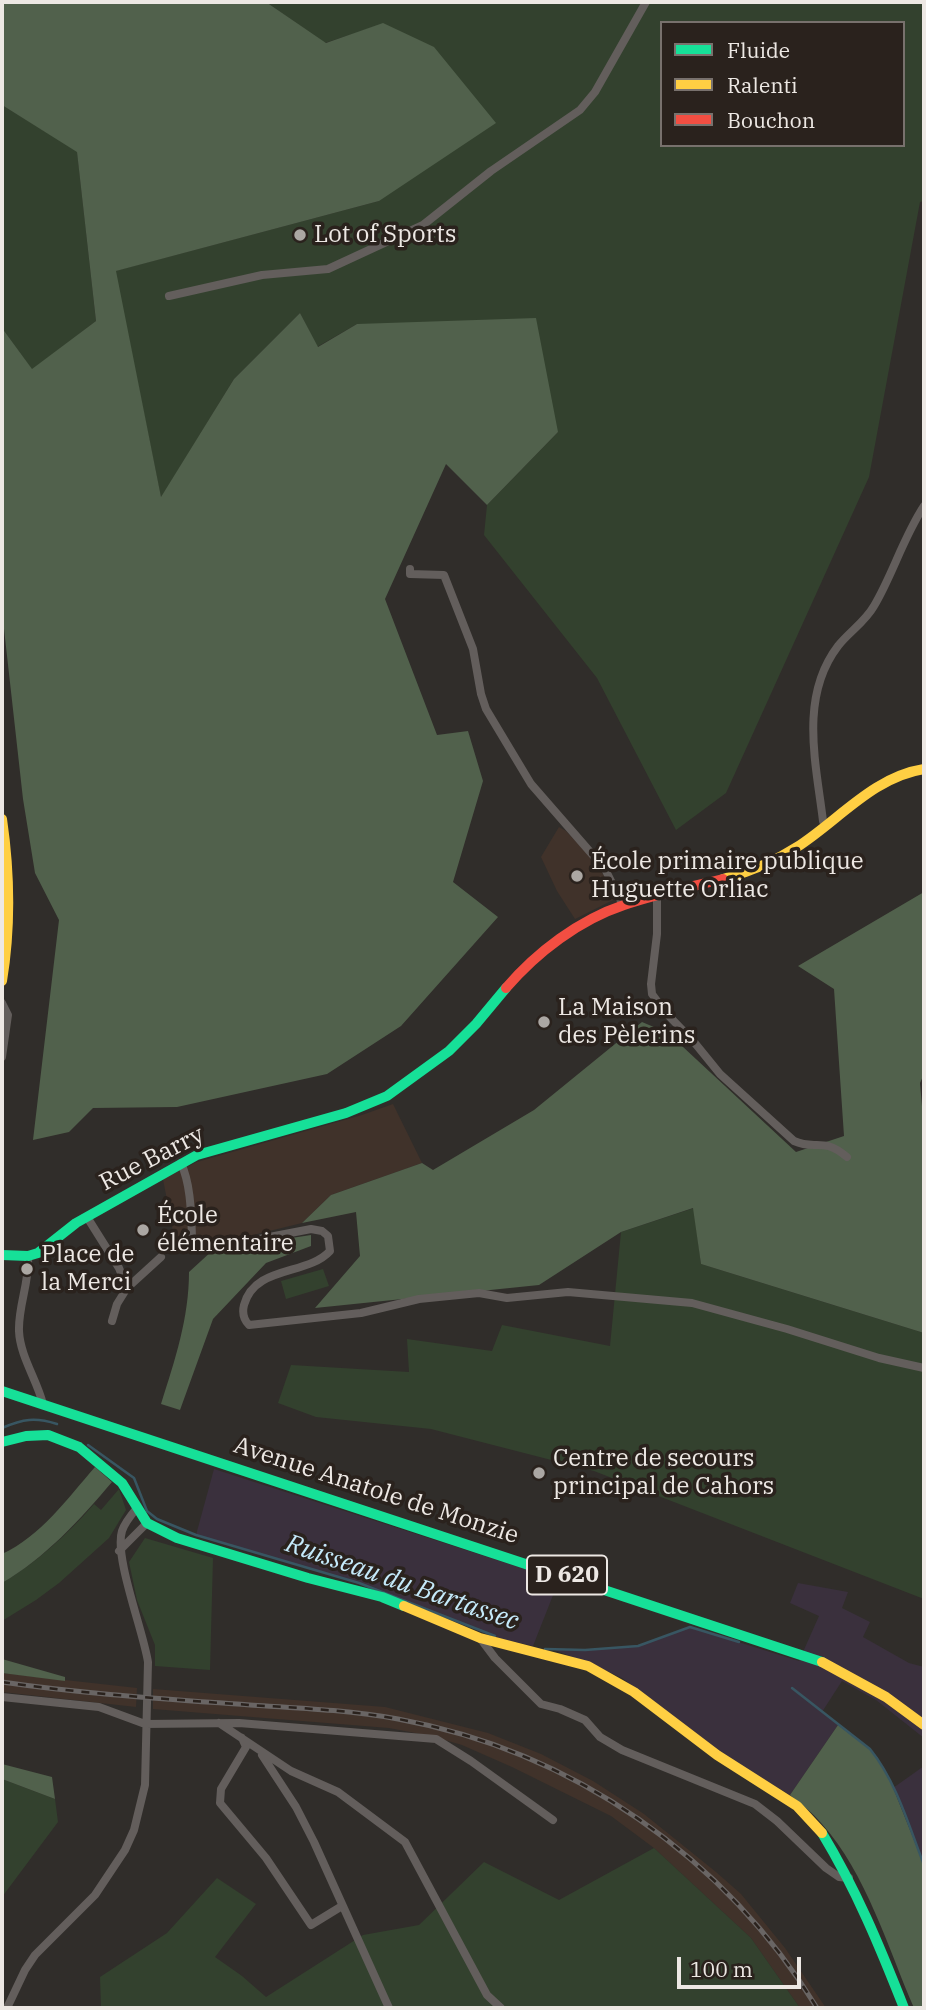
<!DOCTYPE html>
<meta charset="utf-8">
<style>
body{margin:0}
#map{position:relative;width:926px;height:2010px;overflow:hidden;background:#302d2a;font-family:"IBM Plex Serif",serif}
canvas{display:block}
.frame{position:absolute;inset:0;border:4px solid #ede8e4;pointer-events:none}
.legend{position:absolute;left:660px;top:21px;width:245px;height:126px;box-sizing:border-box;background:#2a221d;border:2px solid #78716d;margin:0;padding:9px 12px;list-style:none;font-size:21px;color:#ede8e4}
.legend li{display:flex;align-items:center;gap:14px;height:35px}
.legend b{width:35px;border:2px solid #78716d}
.scale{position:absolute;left:677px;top:1957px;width:124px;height:32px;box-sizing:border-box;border:4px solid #ede8e4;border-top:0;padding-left:9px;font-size:21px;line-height:24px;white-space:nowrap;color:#ede8e4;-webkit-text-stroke:5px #2a221d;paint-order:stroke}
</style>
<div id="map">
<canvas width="926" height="2010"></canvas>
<div class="frame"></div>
<ul class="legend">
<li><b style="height:9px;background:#16e098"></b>Fluide</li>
<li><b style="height:9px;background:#ffcf43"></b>Ralenti</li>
<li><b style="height:9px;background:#f24e42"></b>Bouchon</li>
</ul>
<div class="scale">100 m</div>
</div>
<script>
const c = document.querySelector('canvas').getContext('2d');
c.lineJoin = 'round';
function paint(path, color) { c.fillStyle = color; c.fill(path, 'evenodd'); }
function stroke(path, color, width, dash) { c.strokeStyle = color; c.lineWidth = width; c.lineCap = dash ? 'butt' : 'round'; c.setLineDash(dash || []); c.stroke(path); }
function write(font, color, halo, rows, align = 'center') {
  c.font = font + ' "IBM Plex Serif",serif'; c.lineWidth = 7; c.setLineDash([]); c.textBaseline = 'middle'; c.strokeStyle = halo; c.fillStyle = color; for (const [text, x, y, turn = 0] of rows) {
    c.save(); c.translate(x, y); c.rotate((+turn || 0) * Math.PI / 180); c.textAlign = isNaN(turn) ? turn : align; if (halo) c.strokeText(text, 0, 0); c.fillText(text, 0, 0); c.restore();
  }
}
paint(new Path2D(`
 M214,1469l345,111 -26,66 -31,-7 -143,-56 -163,-48z
 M798,1583l50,9 -6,16 28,14 -7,15 46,26 15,4v71l-48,-38 -34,-19 -20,31 16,13 -48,70 -57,-34 -111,-83 -24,-11 -46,-18 33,1 53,-4 52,-19 109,34 20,-45 -29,-13z
 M924,1766v99l-31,-77z`), '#3a303d');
paint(new Path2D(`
 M559,827l7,4 28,30 23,34 -2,4 -40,20 -18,-28 -16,-34z
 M393,1104l29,59 -91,32 -29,28 -94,23 -33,-4 -12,-63 34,-17 165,-47z
 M2,1673l135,15 -1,19 -134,-15z
 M153,1689l232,18 103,26 53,21 52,27 51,33 72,58 25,22 44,54 41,60h-26l-49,-70 -97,-90 -43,-32 -99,-49 -50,-22 -31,-9 -42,-8 -236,-19z`), '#40322a');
paint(new Path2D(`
 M266,2h658v199l-4,1 -51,275 -143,316 -50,37 -79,-152 -113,-143 3,-30 71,-73 -201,-108 -40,23 -17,-34 -66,66 -73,119 -46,-227 264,-70 4,-177 -58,19zM662,23h241v122h-241z
 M2,105l75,46 19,170 -64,49 -30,-42z
 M694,1208l7,56 223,69v266l-330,-128 -163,-42 -115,-12 -38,-14 13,-38 118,7 -2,-33 85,12 10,-26 108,21 11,-114z
 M323,1269l6,17 -43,13 -5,-18z
 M119,1489l7,21 -17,28 -50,45 -23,17 -34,21v-38c34,-20 66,-49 92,-79l7,6z
 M145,1538l68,20 -3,112 -55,-4v-21l-18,-45 -8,-38z
 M2,1779l53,20 3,23 -56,75z
 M654,1848l97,90 49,70h-699l-1,-31 67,-44 50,-55 39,26 -41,53 27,19 24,21 97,-62 56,-10 65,-63 75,38z`), '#33412e');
paint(new Path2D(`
 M2,2h264l60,41 57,-20 51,24 62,76 -117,78 -263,70 45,226 73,-118 66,-66 18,34 39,-23 179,-6 22,114 -71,73 -41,-41 -61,135 52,136 31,-4 15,50 -30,101 45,35 -97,109 -74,48 -150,33 -84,1 -24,24 -36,8 26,-220 -24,-47 -12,-74 -21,-188v-283l30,41 64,-48 -19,-169 -75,-47z
 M924,892v182l-4,9 4,46v204l-223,-69 -8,-56 -72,24 -82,53 -224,23 45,-52 -4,-44 -54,11 29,-28 91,-32 11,7 101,-60 108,-88 26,11 128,119 48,-16 -10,-147 -36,-23z
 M311,1235v11l-45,17 -53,56 -33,91 -19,-6c14,-44 28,-86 28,-132l24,-22z
 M95,1467l17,15c-32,38 -67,76 -110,101v-29c39,-18 65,-55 93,-87z
 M2,1659l63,18v4l-63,-8z
 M838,1725l32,24 7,8 15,28 32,80v143h-10c-26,-60 -48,-135 -92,-184 -9,-11 -21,-20 -32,-29z
 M2,1764l50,13 3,22 -53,-20z`), '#51614c');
stroke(new Path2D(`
 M2,1428c21,-9 33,-11 55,-4
 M88,1445l46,33 13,33 10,8 39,16 163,48 136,53
 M545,1649l40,1 53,-4 52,-19 49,15
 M792,1688l78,61c26,32 39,77 54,116`), '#385662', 2.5);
stroke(new Path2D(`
 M169,296l93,-21 66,-6 95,-44 68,-54 89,-61 15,-18 51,-90
 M410,569v5l34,1 29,74 8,45 5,15 45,75 74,85 18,36
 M825,826l-2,-5c-7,-58 -24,-124 15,-175 11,-14 27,-24 36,-40 19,-32 29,-68 50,-100
 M657,895v39l-6,50 1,10 14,19 28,29 26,32 74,67c22,10 28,-5 53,16
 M2,1003l6,12 -6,42
 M181,1163c10,22 10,50 11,74l4,8 11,4 104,-20 11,2 6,5 2,15c-23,25 -75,14 -86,54 -2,8 -1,14 5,20l112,-12 58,-14 60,-6 28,5 61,-6 124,11 95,26 92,29 45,10
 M87,1217l32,51 8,20 -10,16 -5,17
 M28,1256c2,25 -10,50 -9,75 1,25 18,49 24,73
 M127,1288l34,-31
 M119,1551l28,-28
 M480,1638l15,20 46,46 19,5 25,11 15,17 22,13 133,54 22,17 49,47 13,9 10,1
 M2,1697l97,10 46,17 94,-1 197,16 35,22 82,59
 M219,1723l72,48 47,21 67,50 82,153 14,13
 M242,1738l4,9 -25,42 -1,14 46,55 45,67 31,-19
 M262,1755l34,52 18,35 75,166
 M7,2008l18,-38 10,-15 60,-60 30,-45 9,-20 11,-45 3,-123c-5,-32 -34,-105 -26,-131 3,-9 9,-16 15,-23`), '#635e5c', 8);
stroke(new Path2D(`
 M2,1255l26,1 10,-3 38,-30 121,-68 149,-42 41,-17 62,-45 27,-27 30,-36
 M2,1391l820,271
 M2,1442l24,-6 22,-1 31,12 43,36 25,40 30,15 131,40 74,19 22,9
 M822,1833c34,56 58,114 82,175`), '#16e098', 10);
stroke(new Path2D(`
 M2,819c8,55 9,107 0,162
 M723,879c26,-7 51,-17 74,-32 42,-27 76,-70 127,-78
 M404,1606l76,32 108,28 46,26 83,63 80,51 25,27
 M822,1662l64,35 38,28`), '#ffcf43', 10);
stroke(new Path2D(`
 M506,988c31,-36 73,-68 118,-83 32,-11 66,-18 99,-26`), '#f24e42', 10);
const rail = new Path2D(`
 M2,1682c82,12 165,17 248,23 49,3 99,5 148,14 174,32 327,138 419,289`);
stroke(rail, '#696564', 5);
stroke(rail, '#2a221d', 2.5, [8]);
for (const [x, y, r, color] of [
 [300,235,7,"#aba7a3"],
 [577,876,7,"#aba7a3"],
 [544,1022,7,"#aba7a3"],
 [143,1230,7,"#aba7a3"],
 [27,1269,7,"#aba7a3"],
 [539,1473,7,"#aba7a3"]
]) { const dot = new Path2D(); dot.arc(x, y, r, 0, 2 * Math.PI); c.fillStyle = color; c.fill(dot); stroke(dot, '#2a221d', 2.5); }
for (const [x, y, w] of [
 [567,1575,80]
]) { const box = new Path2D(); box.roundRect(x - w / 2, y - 19.5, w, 39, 5); c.fillStyle = '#2a221d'; c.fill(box); stroke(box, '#ede8e4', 2); }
write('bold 23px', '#ede8e4', null, [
 ["D 620",567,1575]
]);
write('24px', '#ede8e4', '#2a221d', [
 ["Lot of Sports",314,235],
 ["École primaire publique",591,862],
 ["Huguette Orliac",591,890],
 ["La Maison",558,1008],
 ["des Pèlerins",558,1036],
 ["École",157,1216],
 ["élémentaire",157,1244],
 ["Place de",41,1255],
 ["la Merci",41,1283],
 ["Centre de secours",553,1459],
 ["principal de Cahors",553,1487]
], 'left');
write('24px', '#ede8e4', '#2a221d', [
 ["Rue Barry",152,1159,-27],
 ["Avenue Anatole de Monzie",376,1491,18]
]);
write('italic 26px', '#c5eafa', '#2a221d', [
 ["Ruisseau du Bartassec",402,1583,19]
]);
</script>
